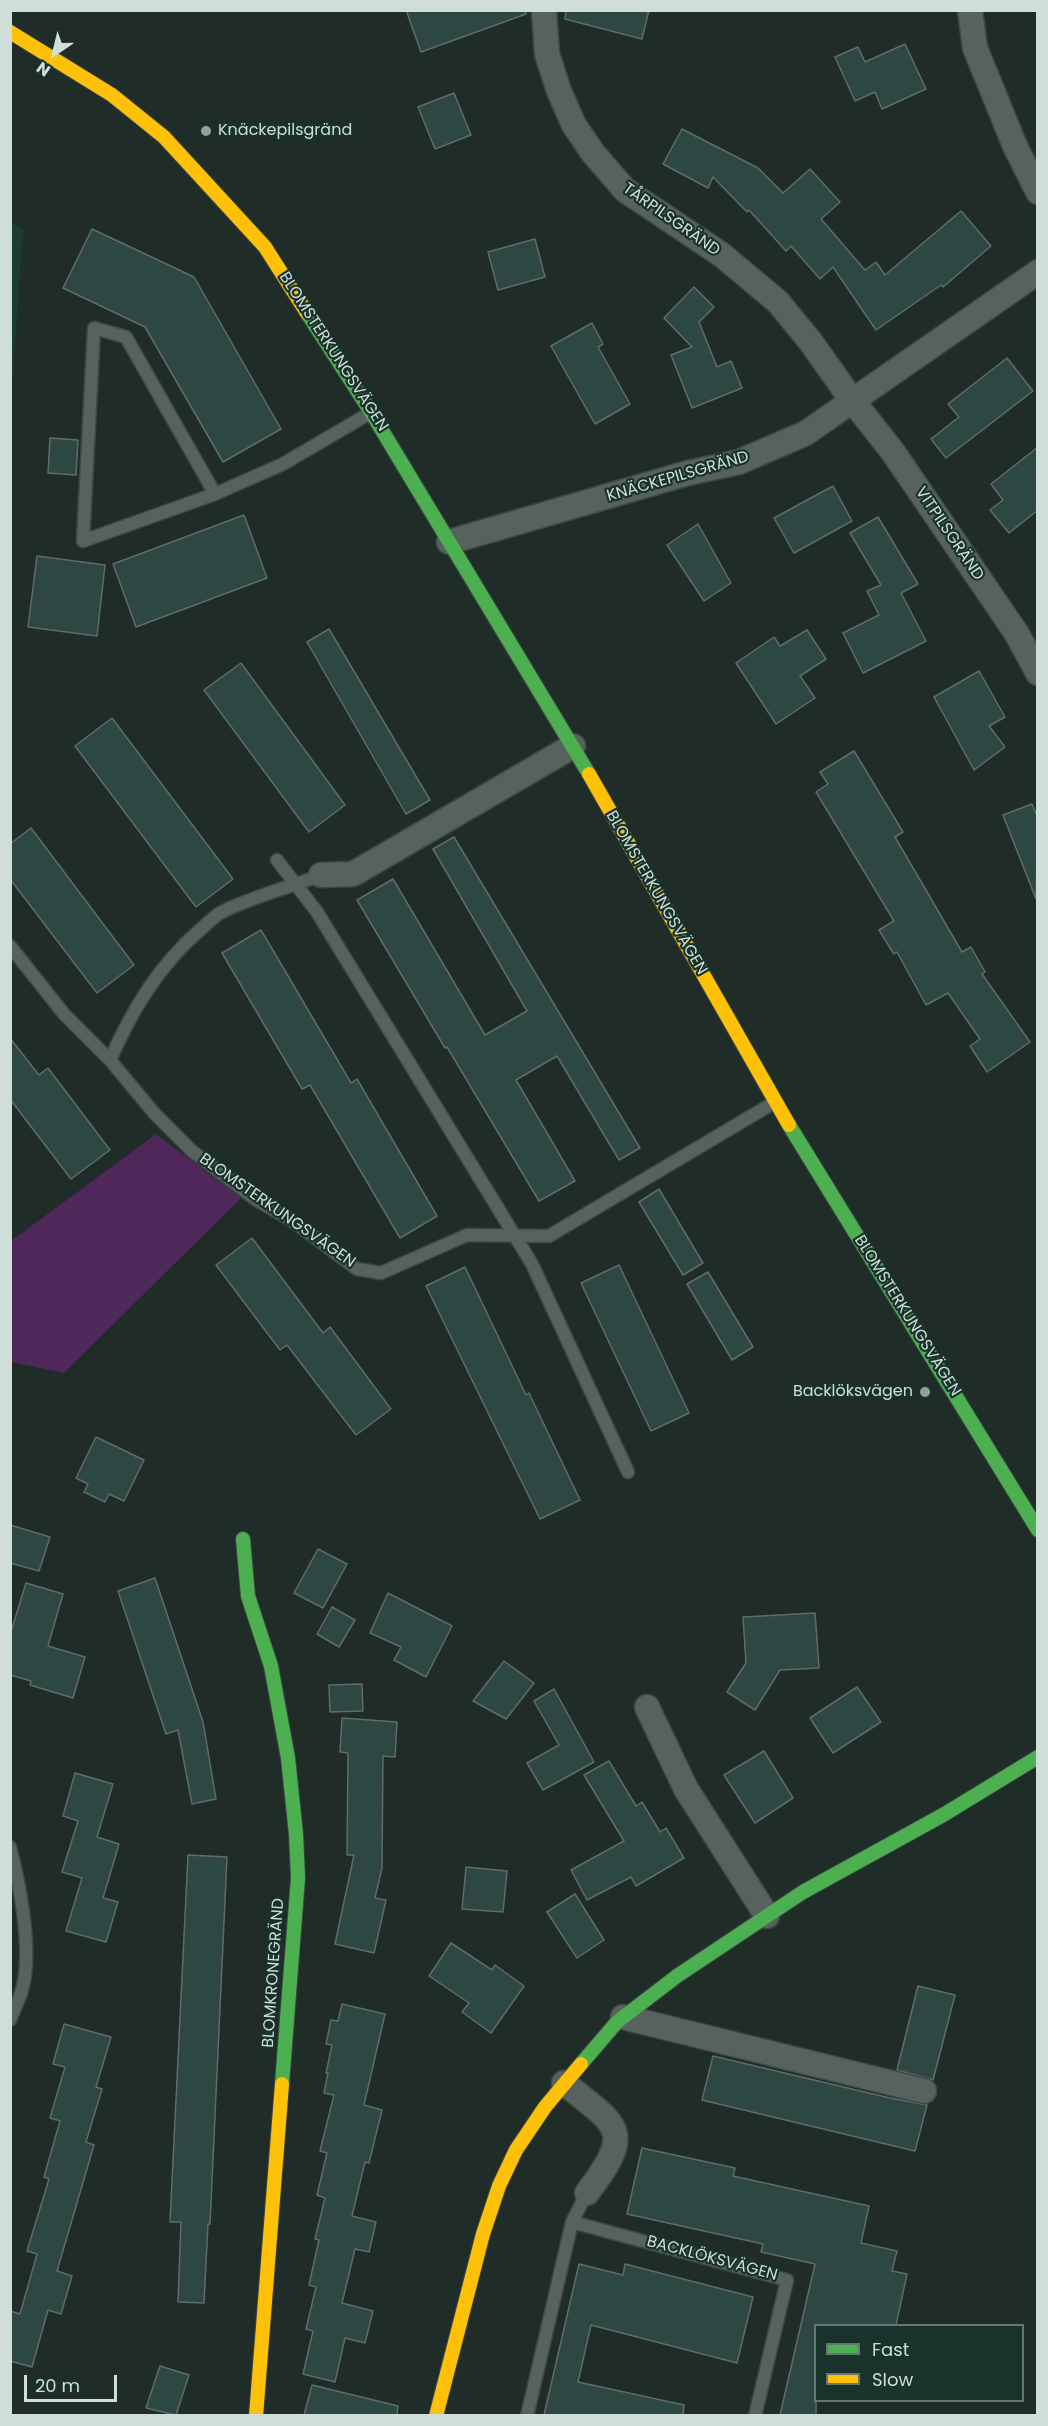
<!DOCTYPE html>
<meta charset="utf-8">
<style>
body{margin:0}
#map{position:relative;width:1048px;height:2426px;overflow:hidden;background:#1f2c28;font-family:Poppins,sans-serif}
canvas{display:block}
.frame{position:absolute;inset:0;border:12px solid #cfded9;pointer-events:none}
.legend{position:absolute;left:814px;top:2324px;width:210px;height:78px;box-sizing:border-box;background:#19322b;border:2px solid #627771;margin:0;padding:8px 10px;list-style:none;font-size:18px;color:#cfded9}
.legend li{display:flex;align-items:center;gap:12px;height:30px}
.legend b{width:30px;border:2px solid #627771}
.north{position:absolute;left:24px;top:24px;width:60px;height:60px;-webkit-text-stroke:4px #19322b;paint-order:stroke;rotate:215deg;font-size:16px;font-weight:700;line-height:24px;text-align:center;color:#cfded9}
.north::after{content:'';display:block;margin:auto;width:21px;height:27px;background:#cfded9;clip-path:polygon(50% 0,100% 100%,50% 72%,0 100%)}
.scale{position:absolute;left:24px;top:2375px;width:93px;height:27px;box-sizing:border-box;border:3px solid #cfded9;border-top:0;padding-left:8px;font-size:18px;line-height:21px;white-space:nowrap;color:#cfded9;-webkit-text-stroke:4px #19322b;paint-order:stroke}
</style>
<div id="map">
<canvas width="1048" height="2426"></canvas>
<div class="frame"></div>
<ul class="legend">
<li><b style="height:8px;background:#4caf50"></b>Fast</li>
<li><b style="height:8px;background:#ffc107"></b>Slow</li>
</ul>
<div class="north">N</div>
<div class="scale">20 m</div>
</div>
<script>
const c = document.querySelector('canvas').getContext('2d');
c.lineJoin = 'round';
function paint(path, color) { c.fillStyle = color; c.fill(path, 'evenodd'); }
function stroke(path, color, width, dash) { c.strokeStyle = color; c.lineWidth = width; c.lineCap = dash ? 'butt' : 'round'; c.setLineDash(dash || []); c.stroke(path); }
function write(font, color, halo, rows, align = 'center') {
  c.font = font + ' Poppins,sans-serif'; c.lineWidth = 4.5; c.setLineDash([]); c.textBaseline = 'middle'; c.strokeStyle = halo; c.fillStyle = color; for (const [text, x, y, turn = 0] of rows) {
    c.save(); c.translate(x, y); c.rotate((+turn || 0) * Math.PI / 180); c.textAlign = isNaN(turn) ? turn : align; if (halo) c.strokeText(text, 0, 0); c.fillText(text, 0, 0); c.restore();
  }
}
paint(new Path2D(`
 M11,223l12,6 -12,174z`), '#1b3b33');
paint(new Path2D(`
 M156,1134l85,64 -177,175 -53,-11v-121z`), '#4f275a');
const building = new Path2D(`
 M406,10h120v4l-105,38z
 M566,10h83l-7,29 -77,-20z
 M905,44l21,45 -44,20 -7,-17 -20,9 -20,-44 23,-10 7,15z
 M454,93l17,42 -36,14 -17,-42z
 M682,129l76,39 25,25 27,-24 30,33 -19,17 44,51 11,-8 9,13 76,-64 30,35 -48,41 -2,-2 -65,45 -43,-63 -13,12 -29,-33 -5,5 -37,-41 -2,2 -34,-35 -5,11 -45,-24z
 M92,229l102,48 87,152 -58,33 -78,-135 -82,-39z
 M535,239l10,38 -47,13 -10,-38z
 M694,287l20,20 -15,15 18,45 14,-6 11,27 -50,20 -21,-53 21,-8 -28,-29z
 M592,323l11,21 -5,3 32,57 -35,20 -44,-78z
 M1007,358l26,33 -87,67 -15,-19 28,-22 -11,-13z
 M50,438l28,2 -2,35 -28,-2z
 M1038,447v63l-29,23 -19,-23 13,-10 -12,-16z
 M833,486l19,35 -58,32 -20,-35z
 M244,515l23,63 -131,49 -23,-63z
 M878,517l40,67 -17,9 25,48 -63,32 -20,-40 36,-18 -12,-24 14,-6 -31,-52z
 M698,524l33,59 -27,18 -37,-56z
 M37,556l68,9 -8,71 -69,-9z
 M329,629l101,171 -24,14 -99,-172z
 M807,630l19,29 -26,17 15,22 -39,26 -40,-61 38,-26 6,9z
 M241,663l104,142 -36,27 -105,-142z
 M979,671l26,46 -16,9 16,21 -31,23 -40,-73z
 M112,718l121,161 -37,28 -121,-161z
 M854,751l49,81 -8,5 67,115 9,-5 14,25 -3,2 48,68 -43,30 -17,-26 10,-7 -32,-46 -22,12 -29,-53 -3,2 -15,-24 15,-9 -78,-129 12,-8 -8,-12z
 M1032,804l6,14 -2,81 -33,-84z
 M31,828l103,137 -37,28 -87,-114v-35z
 M454,837l186,311 -21,12 -62,-104 -41,24 59,101 -36,20 -92,-154 -2,1 -88,-148 36,-21 92,156 42,-24 -94,-162z
 M261,930l90,153 6,-4 80,137 -37,22 -90,-153 -8,4 -80,-136z
 M10,1038l29,37 9,-7 62,82 -39,29 -61,-80z
 M659,1189l44,74 -20,12 -44,-73z
 M252,1238l71,95 7,-6 61,82 -35,26 -69,-90 -7,5 -64,-85z
 M619,1265l70,148 -38,18 -70,-148z
 M465,1267l61,128 3,-2 51,107 -40,19 -114,-233z
 M708,1272l45,75 -21,13 -45,-76z
 M96,1437l48,23 -20,41 -15,-7 -4,8 -21,-10 4,-8 -12,-6z
 M10,1525l40,12 -11,34 -29,-8z
 M318,1549l29,15 -24,44 -29,-15z
 M155,1578l48,144 13,77 -24,5 -14,-74 -12,4 -48,-143z
 M26,1583l37,11 -15,52 37,11 -12,41 -43,-13 1,-4 -21,-6v-40z
 M388,1593l64,33 -26,51 -32,-17 7,-13 -31,-14z
 M332,1607l23,13 -16,27 -22,-13z
 M815,1613l4,55 -39,2 -25,40 -28,-18 19,-29 -3,-46z
 M504,1661l30,22 -28,36 -33,-18z
 M362,1684l1,27 -33,1 -1,-27z
 M857,1687l24,35 -48,31 -23,-35z
 M554,1689l40,73 -51,28 -16,-27 32,-18 -25,-44z
 M342,1718l55,4 -2,35 -12,-1 -1,112 -7,30 11,2 -12,53 -39,-9 19,-89h-7l1,-102 -8,-1z
 M764,1751l29,47 -38,25 -31,-48z
 M609,1761l27,45 6,-4 18,30 6,-4 18,30 -48,28 -5,-9 -44,23 -16,-30 53,-29 -40,-66z
 M75,1773l38,11 -16,53 22,7 -16,54 15,4 -12,40 -40,-11 16,-53 -20,-6 16,-51 -15,-5z
 M188,1855l39,2 -17,367h-2l-4,79 -26,-1 3,-80h-11z
 M466,1867l41,4 -4,41 -41,-3z
 M575,1894l29,46 -27,18 -30,-46z
 M451,1943l41,27 3,-5 29,21 -33,47 -29,-21 7,-9 -40,-27z
 M918,1986l37,9 -22,85 -36,-10z
 M342,2004l43,10 -21,91 18,5 -13,53 -4,-1 -13,54 24,6 -7,30 -14,-3 -13,54 31,8 -8,32 -20,-5 -10,44 -32,-8 10,-43 -7,-2 10,-42 -7,-2 10,-45 -4,-1 10,-41 -8,-3 10,-42 -7,-2 14,-56 -10,-2 4,-20h-2l6,-28 -6,-1 5,-24 7,1z
 M64,2024l47,13 -15,50 6,2 -16,53 8,3 -37,126 15,5 -11,38 -13,-4 -16,57 -22,-6v-50l10,3 17,-60 -10,-3 22,-72 -5,-2 16,-56 -10,-3 15,-51 -12,-3z
 M713,2056l177,42 37,7 -12,46 -213,-51z
 M642,2148l93,20 -2,8 136,30 -8,37 36,8 -5,20 15,3 -11,51h-80v90h-36l35,-151 -54,-12 2,-8 -136,-30z
 M579,2264l44,11 2,-11 128,33 -16,66 -146,-38 -13,57 106,23 -1,10h-139z
 M160,2366l29,9 -13,40 -30,-7z
 M312,2385l86,21 -1,9h-93z`);
paint(building, '#2d4742');
stroke(building, '#616c69', 1.5);
const lane = new Path2D(`
 M215,494l-89,-157 -32,-9 -11,213 132,-47 68,-30 87,-51
 M277,860l40,52 215,352 96,208
 M10,946l54,68 46,46 44,53 38,38 63,48 36,21 66,49 24,4 86,-38 82,1 226,-134
 M110,1060c22,-50 49,-95 91,-131 6,-5 13,-13 21,-17 31,-16 66,-24 99,-37
 M10,1847c10,38 23,105 12,143 -3,10 -8,20 -12,30
 M572,2222l215,58 -32,136
 M527,2416l45,-194 15,-29`);
const street = new Path2D(`
 M544,10l3,44 12,37 15,34 19,28 32,37 97,65 56,47 32,39 42,59 41,52 124,182 21,39
 M970,10l5,38 40,98 23,46
 M449,542l239,-69 51,-11 67,-29 232,-161
 M321,875l32,-1 220,-128
 M647,1707l39,82 81,127
 M623,2017l301,74
 M564,2083c55,44 71,47 23,110`);
const fast = new Path2D(`
 M307,313l64,99 218,362
 M789,1125l249,405
 M243,1539l5,57 23,70 17,92 8,76 2,44 -16,206
 M581,2064l36,-42 60,-46 126,-84 140,-77 95,-58`);
const slow = new Path2D(`
 M10,32l102,63 52,42 101,110 42,66
 M589,774l200,351
 M256,2416l26,-332
 M436,2416l47,-182 16,-48 17,-36 29,-43 36,-43`);
stroke(lane, '#3c4845', 15);
stroke(street, '#3c4845', 27);
stroke(fast, '#3c4845', 16);
stroke(slow, '#3c4845', 16);
stroke(lane, '#57625e', 12);
stroke(street, '#57625e', 24);
stroke(fast, '#4caf50', 14);
stroke(slow, '#ffc107', 14);
for (const [x, y, r, color] of [
 [206,131,6,"#91a09b"],
 [925,1392,6,"#91a09b"]
]) { const dot = new Path2D(); dot.arc(x, y, r, 0, 2 * Math.PI); c.fillStyle = color; c.fill(dot); stroke(dot, '#19322b', 2); }
write('16px', '#cfded9', '#19322b', [
 ["Knäckepilsgränd",218,131],
 ["Backlöksvägen",913,1392,"right"]
], 'left');
write('16px', '#cfded9', '#19322b', [
 ["TÅRPILSGRÄND",671,220,35],
 ["BLOMSTERKUNGSVÄGEN",333,352,57],
 ["KNÄCKEPILSGRÄND",678,477,-16],
 ["VITPILSGRÄND",949,534,56],
 ["BLOMSTERKUNGSVÄGEN",656,893,60],
 ["BLOMSTERKUNGSVÄGEN",277,1211,35],
 ["BLOMSTERKUNGSVÄGEN",907,1316,58],
 ["BLOMKRONEGRÄND",274,1973,-86],
 ["BACKLÖKSVÄGEN",712,2259,15]
]);
</script>
